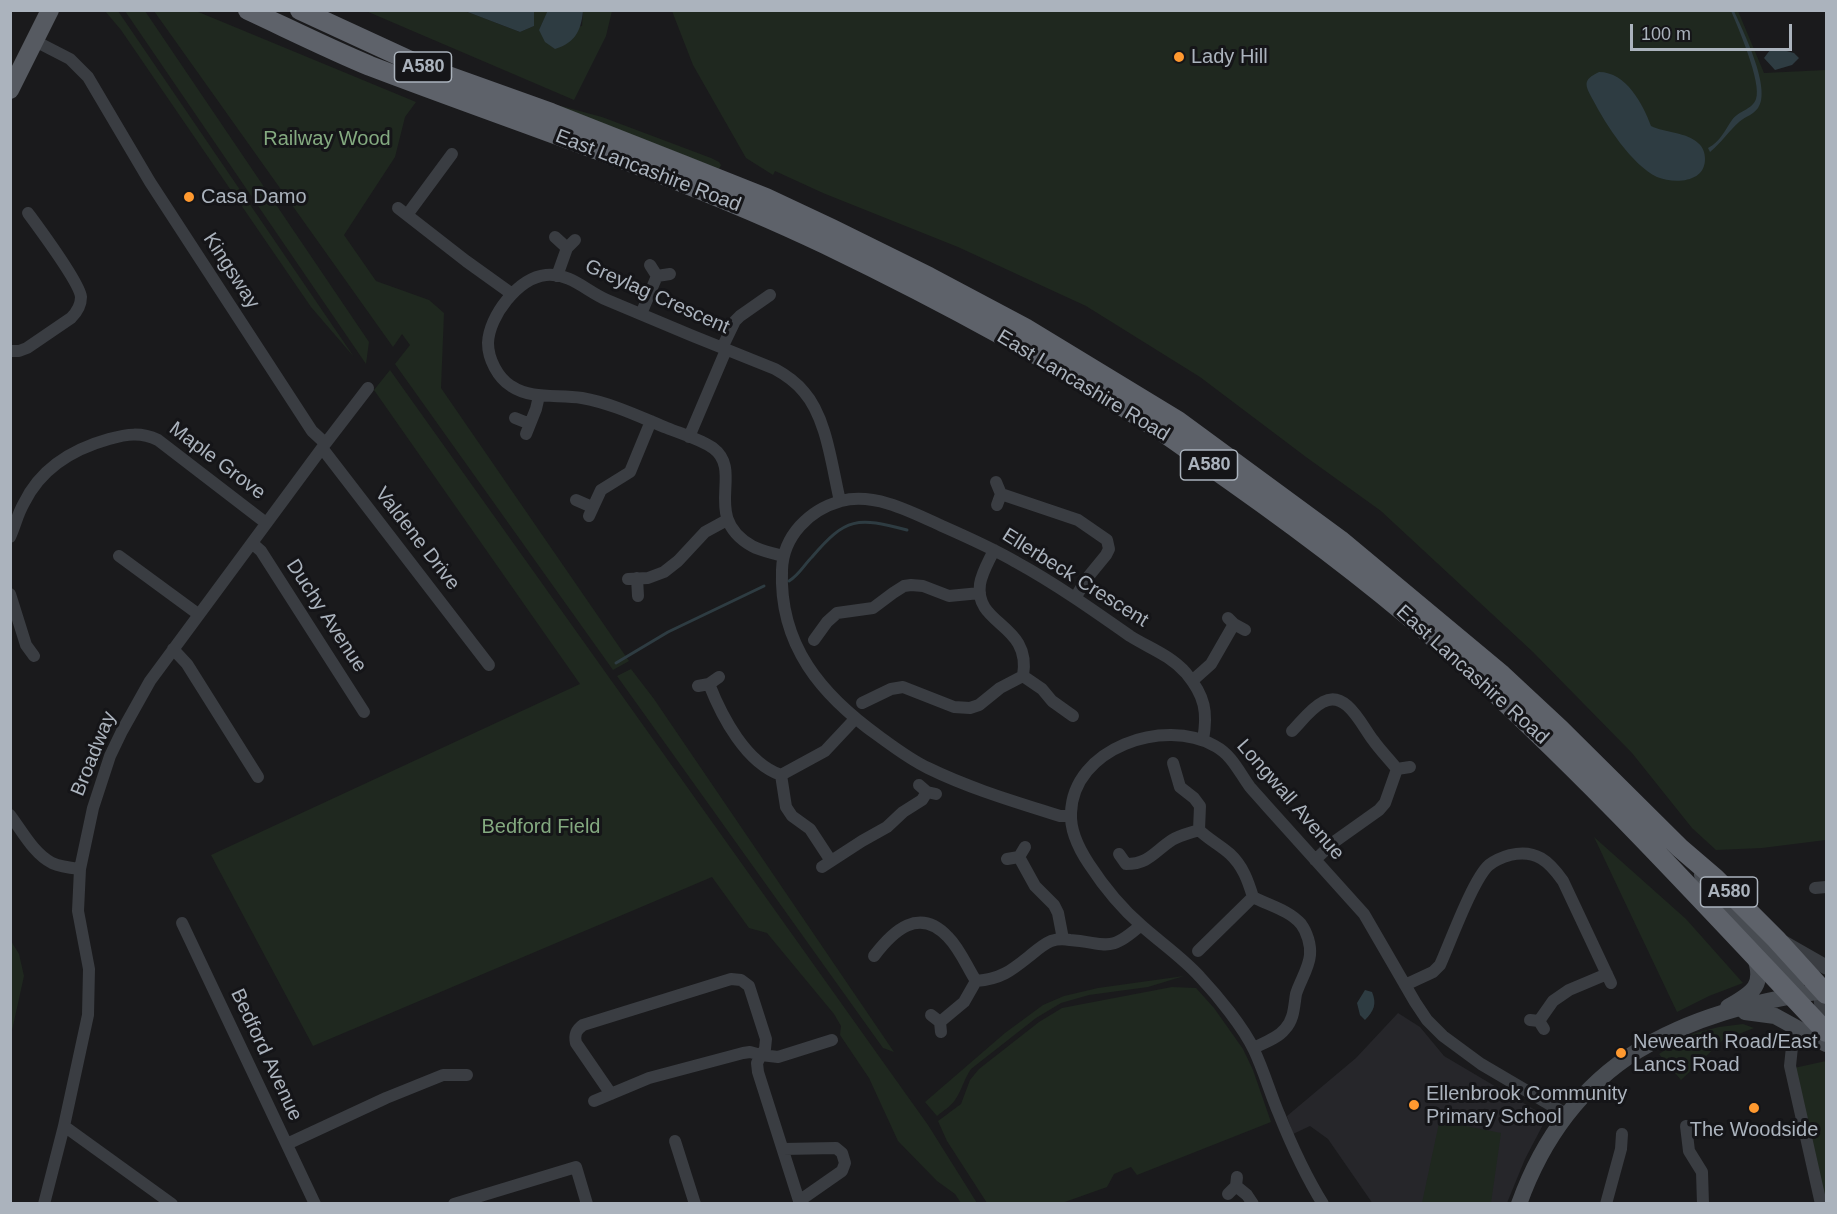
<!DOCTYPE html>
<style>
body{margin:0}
#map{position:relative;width:1837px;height:1214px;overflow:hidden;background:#1a1a1c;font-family:Arial,sans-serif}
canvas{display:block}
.frame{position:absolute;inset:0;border:12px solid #abb3bd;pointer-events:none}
.scale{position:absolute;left:1630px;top:24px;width:162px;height:27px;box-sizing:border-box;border:3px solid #abb3bd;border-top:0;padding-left:8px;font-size:18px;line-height:21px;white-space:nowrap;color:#abb3bd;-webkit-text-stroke:4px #151518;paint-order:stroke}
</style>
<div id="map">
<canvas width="1837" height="1214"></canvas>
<div class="frame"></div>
<div class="scale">100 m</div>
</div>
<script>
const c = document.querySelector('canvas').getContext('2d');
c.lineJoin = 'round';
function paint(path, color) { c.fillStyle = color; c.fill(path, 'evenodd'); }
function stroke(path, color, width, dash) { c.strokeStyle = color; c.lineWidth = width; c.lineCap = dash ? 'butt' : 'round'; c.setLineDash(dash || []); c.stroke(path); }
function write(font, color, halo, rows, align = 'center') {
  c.font = font + ' Arial,sans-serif'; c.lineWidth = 6; c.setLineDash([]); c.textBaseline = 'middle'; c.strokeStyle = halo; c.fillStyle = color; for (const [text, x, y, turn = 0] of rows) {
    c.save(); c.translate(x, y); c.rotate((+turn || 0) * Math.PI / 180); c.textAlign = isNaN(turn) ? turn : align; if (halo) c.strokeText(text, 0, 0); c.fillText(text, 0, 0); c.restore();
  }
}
paint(new Path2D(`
 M1398,1013l22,14 24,29 103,61 -22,42 -18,44 -134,1 -45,-65 -18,-13 -17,8 -6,-18 69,-58z`), '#26262a');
paint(new Path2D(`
 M105,11h13l236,346 -43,-50 -190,-277z
 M125,11h20l224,331 -3,22z
 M154,11h42l220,91 -11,15 -10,40 -51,78 32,46 53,19 15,13 -3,75 188,273 -16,9 -218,-306 15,-19 -8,-11 -9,13z
 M366,11h99l55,21 14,-6v-15h14l-9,19 43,-4 1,-15h29l-6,25 -32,64z
 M672,11h1066l26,62 62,-3v770l-64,8 -46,2 -24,-22 -60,-75 -99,-101 -152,-141 -75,-54 -106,-80 -114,-71 -128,-59 -135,-54 -48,-22 -2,4 -27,-17 -53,-93z
 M561,106l41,11 109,41 8,4 2,3 -2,4 -159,-62z
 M390,370l538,755 49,78h-16l-6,-9 -18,-13 -39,-40 -29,-63 -29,-43 1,-9 -7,-12 -67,-81 -18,-5 -37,-51 -399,169 -102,-191 369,-171 -206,-294z
 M631,669l23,30 240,353 -11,-4 -266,-372z
 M1594,837l92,82 57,64 -34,13 -32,16z
 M11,941l8,13 5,22 -13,59z
 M1184,976l-36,11 -59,8 -28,8 -25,15 -65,51c-7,10 -9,21 -16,31 -4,6 -12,11 -18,16l-12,-14 80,-69 38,-28 21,-9 34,-8z
 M1172,987l24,1 18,20 29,41 10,21 18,52 -134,53 -6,-8 -17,7 -7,13 -45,16h-75l-40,-62 -9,-20 23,-17 9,-24 9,-11 60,-47 23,-14z
 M1743,1024l11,4 -31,12 -42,40 -22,-26 29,-19 31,-8z
 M1826,1061v142l-32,-135z
 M1445,1122l56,11 -10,70h-69l17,-80z`), '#1f281f');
paint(new Path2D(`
 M548,10l35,1c-2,20 -8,32 -28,38l-10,-7 -6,-12z
 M465,11h69v15l-14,6z
 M1731,11h3c9,20 38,78 24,97 -5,7 -12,8 -19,14 -10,9 -18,21 -29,30l-2,-4c12,-6 17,-18 24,-28 6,-9 20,-10 24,-21 6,-16 -18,-72 -25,-88z
 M1779,49l15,4 5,5 -7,7 -17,5 -11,-12 6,-8z
 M1599,72c27,0 44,32 52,54 14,7 36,6 47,17 5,4 7,10 7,16 0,24 -31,25 -48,18 -25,-12 -51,-52 -64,-77 -8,-15 -11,-20 6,-28z
 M1365,990l7,2c5,12 2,19 -7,28l-5,-5 -3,-12z`), '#2e3c42');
stroke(new Path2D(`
 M789,581c10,-6 15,-16 23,-24 34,-40 45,-40 95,-27
 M616,663l52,-31 96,-46`), '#2e3c42', 3);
stroke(new Path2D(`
 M35,41l35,18 18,18 62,105 162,249 13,12
 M398,208l68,53 46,33
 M407,215l45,-61
 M555,237l12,11
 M650,265l7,11
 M557,276l10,-28 8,-8
 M641,314l16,-38 13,-2
 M722,348l13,-27 5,-5 30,-21
 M10,351h9l8,-3 44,-30c6,-6 10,-12 10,-21 -1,-14 -42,-69 -53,-84
 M515,418l15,6
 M526,434l10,-25 3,-13
 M689,437l37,-87
 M322,448l167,217
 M996,482l5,12 -4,11
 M1001,494l77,26 29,20 2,9 -3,6 -18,22 -13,21
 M576,500l16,7
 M589,516l12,-26 29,-18 21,-51
 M10,537c5,-11 8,-24 14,-34 17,-35 49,-54 85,-64 18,-5 32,-7 49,1l108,83
 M252,543l9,8 103,161
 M119,556l79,58
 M782,556c-9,-3 -21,-5 -30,-10 -52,-30 -7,-74 -39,-98 -13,-9 -31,-14 -46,-20 -27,-11 -56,-25 -85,-30 -24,-4 -50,2 -71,-12 -13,-8 -23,-27 -23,-43 1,-27 30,-65 58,-68 25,-2 40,16 61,25 56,24 112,47 168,69 11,6 21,13 29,23 23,26 28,76 36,109
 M637,578l1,18
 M628,579l20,-1 16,-6 14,-11 27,-29 22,-12
 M10,594l16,51 8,11
 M1228,618l6,6 11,6
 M814,640l13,-18 10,-9 36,-5 20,-15 11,-7 7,-1 12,1 26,10 31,-3
 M173,649l14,15 71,113
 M1023,676l19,13 10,12 21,15
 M1192,681l19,-17 23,-40
 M709,684c13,33 37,79 72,91l44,-24 30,-32
 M698,686l11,-2 10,-7
 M862,703l29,-14 12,-2 51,20 16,1 9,-3 21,-17 23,-12c9,-53 -49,-50 -43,-92 2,-12 9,-23 14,-34
 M1292,731c9,-9 19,-23 31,-29 23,-13 39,24 50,38 7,10 16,19 24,29
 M1173,763l7,24 14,11 6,8 -1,24c9,9 21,15 31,24 13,12 18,27 23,43 15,8 36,13 48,27 6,8 10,21 9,31 -1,13 -10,26 -14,39 -2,12 -2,26 -11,35 -7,9 -21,14 -32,19
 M781,775l5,32 6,9 18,13 21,32
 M919,785l8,7 9,2
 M10,815c12,16 24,39 42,48 9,4 19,5 28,6
 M1070,816h-10c-44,-14 -89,-27 -132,-48 -17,-8 -33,-20 -48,-31 -59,-42 -101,-92 -98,-167 1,-34 27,-60 59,-69 33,-9 71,11 101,25 25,11 50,22 74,36 40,22 77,48 114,74 19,12 40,19 56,37 19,23 22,39 17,67
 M1119,854l7,10c23,0 29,-13 46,-24 8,-5 18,-7 27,-10
 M1019,857l16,29 19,19 4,8 5,26
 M1007,859l12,-2 6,-10
 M1315,860l19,-18 45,-32 6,-7 12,-34 13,-2
 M822,867l40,-26 25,-14 16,-15 19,-12 5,-8
 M1815,888l11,-1
 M182,923l133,281
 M1198,951l55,-54
 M874,956c19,-25 45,-50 74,-19 12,12 19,30 28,44 26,-2 36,-11 56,-27 6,-5 12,-10 19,-13 6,-2 13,-2 19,-1 38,3 38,14 71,-15
 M1405,985l28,-13 7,-7c10,-22 33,-86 49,-100 5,-4 14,-8 21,-10 26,-6 39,6 53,26l48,102
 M931,1015l9,7 1,10
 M1530,1020l9,1 5,8
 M1539,1021l14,-20 16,-11 38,-16
 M940,1022l24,-20 12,-21
 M1792,1047l-2,19 31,138
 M594,1101l55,-23 94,-25 7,-1 11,3 4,-6 1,-10 -17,-53 -8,-6 -10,-1 -148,46c-7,5 -9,10 -7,18l35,51
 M64,1126l108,78
 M1686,1126l3,25 13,21 1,32
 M675,1141l20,63
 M287,1144l99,-46 57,-23h24
 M783,1149l53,-1 6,5 3,10 -3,8 -43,30
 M1236,1186l11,9 6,9
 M1228,1194l8,-8 1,-9
 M44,1204l20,-78 24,-111 1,-46 -11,-58 2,-42 13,-61 17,-52 12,-25 28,-50 172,-233 46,-60
 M454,1204l122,-37 11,37
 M800,1204l-42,-132 -1,-9 4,-8 17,2 54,-17
 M1323,1204c-18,-29 -32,-60 -44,-90 -9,-21 -15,-43 -25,-64 -10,-22 -37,-55 -54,-73 -17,-19 -39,-34 -58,-51 -21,-18 -38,-39 -53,-62 -10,-15 -19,-33 -18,-51 2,-65 93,-96 144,-67 17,9 24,26 35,41 5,6 10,11 15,17l99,110 51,88 12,18 16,16 38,28 85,50
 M1606,1204l15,-55 1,-15`), '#3a3d42', 12);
stroke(new Path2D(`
 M1784,943l42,24
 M1826,991h-3c-3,10 -2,15 3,23`), '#3a3d42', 15);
stroke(new Path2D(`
 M1702,875l37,45 55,58c4,7 3,11 -1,18
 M1728,1007c24,-14 38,-21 26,-52
 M1745,1012l30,4 51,28
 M1519,1204c52,-145 162,-192 304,-213`), '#484c52', 16);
stroke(new Path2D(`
 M10,90l40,-80`), '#565a61', 18);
stroke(new Path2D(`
 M248,10c41,19 81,39 122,56 152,58 308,108 455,178 112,54 223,113 327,181 27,17 52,37 78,55 78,55 155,113 226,177 131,117 250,248 370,375
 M300,10l128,59 123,44 132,52 83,33 66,31 97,48 96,51 153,93 162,119 162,135 58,54 120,119 35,30 61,61 50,55`), '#5e626a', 20);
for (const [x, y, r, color] of [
 [1179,57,6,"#ff992f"],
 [189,197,6,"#ff992f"],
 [1621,1053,6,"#ff992f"],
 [1414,1105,6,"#ff992f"],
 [1754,1108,6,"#ff992f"]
]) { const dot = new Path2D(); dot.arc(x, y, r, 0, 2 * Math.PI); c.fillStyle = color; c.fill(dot); stroke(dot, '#151518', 2); }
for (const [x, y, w] of [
 [423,67,57],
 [1209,465,57],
 [1729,892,57]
]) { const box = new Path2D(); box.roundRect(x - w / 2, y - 15, w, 30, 4.5); c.fillStyle = '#151518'; c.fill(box); stroke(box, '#abb3bd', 1.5); }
write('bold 18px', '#abb3bd', null, [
 ["A580",423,67],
 ["A580",1209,465],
 ["A580",1729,892]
]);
write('20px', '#abb3bd', '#151518', [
 ["Lady Hill",1191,57],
 ["Casa Damo",201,197],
 ["Newearth Road/East",1633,1042],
 ["Lancs Road",1633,1065],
 ["Ellenbrook Community",1426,1094],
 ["Primary School",1426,1117],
 ["The Woodside",1754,1130,"center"]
], 'left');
write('20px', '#84aa80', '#151518', [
 ["Railway Wood",327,139],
 ["Bedford Field",541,827]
]);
write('20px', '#abb3bd', '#151518', [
 ["East Lancashire Road",648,171,21],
 ["Kingsway",231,271,57],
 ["Greylag Crescent",657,297,24],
 ["East Lancashire Road",1083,386,31],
 ["Maple Grove",217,461,37],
 ["Valdene Drive",417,539,52],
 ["Ellerbeck Crescent",1075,578,32],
 ["Duchy Avenue",326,616,57],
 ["East Lancashire Road",1472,675,42],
 ["Broadway",94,754,-68],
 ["Longwall Avenue",1290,800,49],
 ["Bedford Avenue",266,1055,65]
]);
</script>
